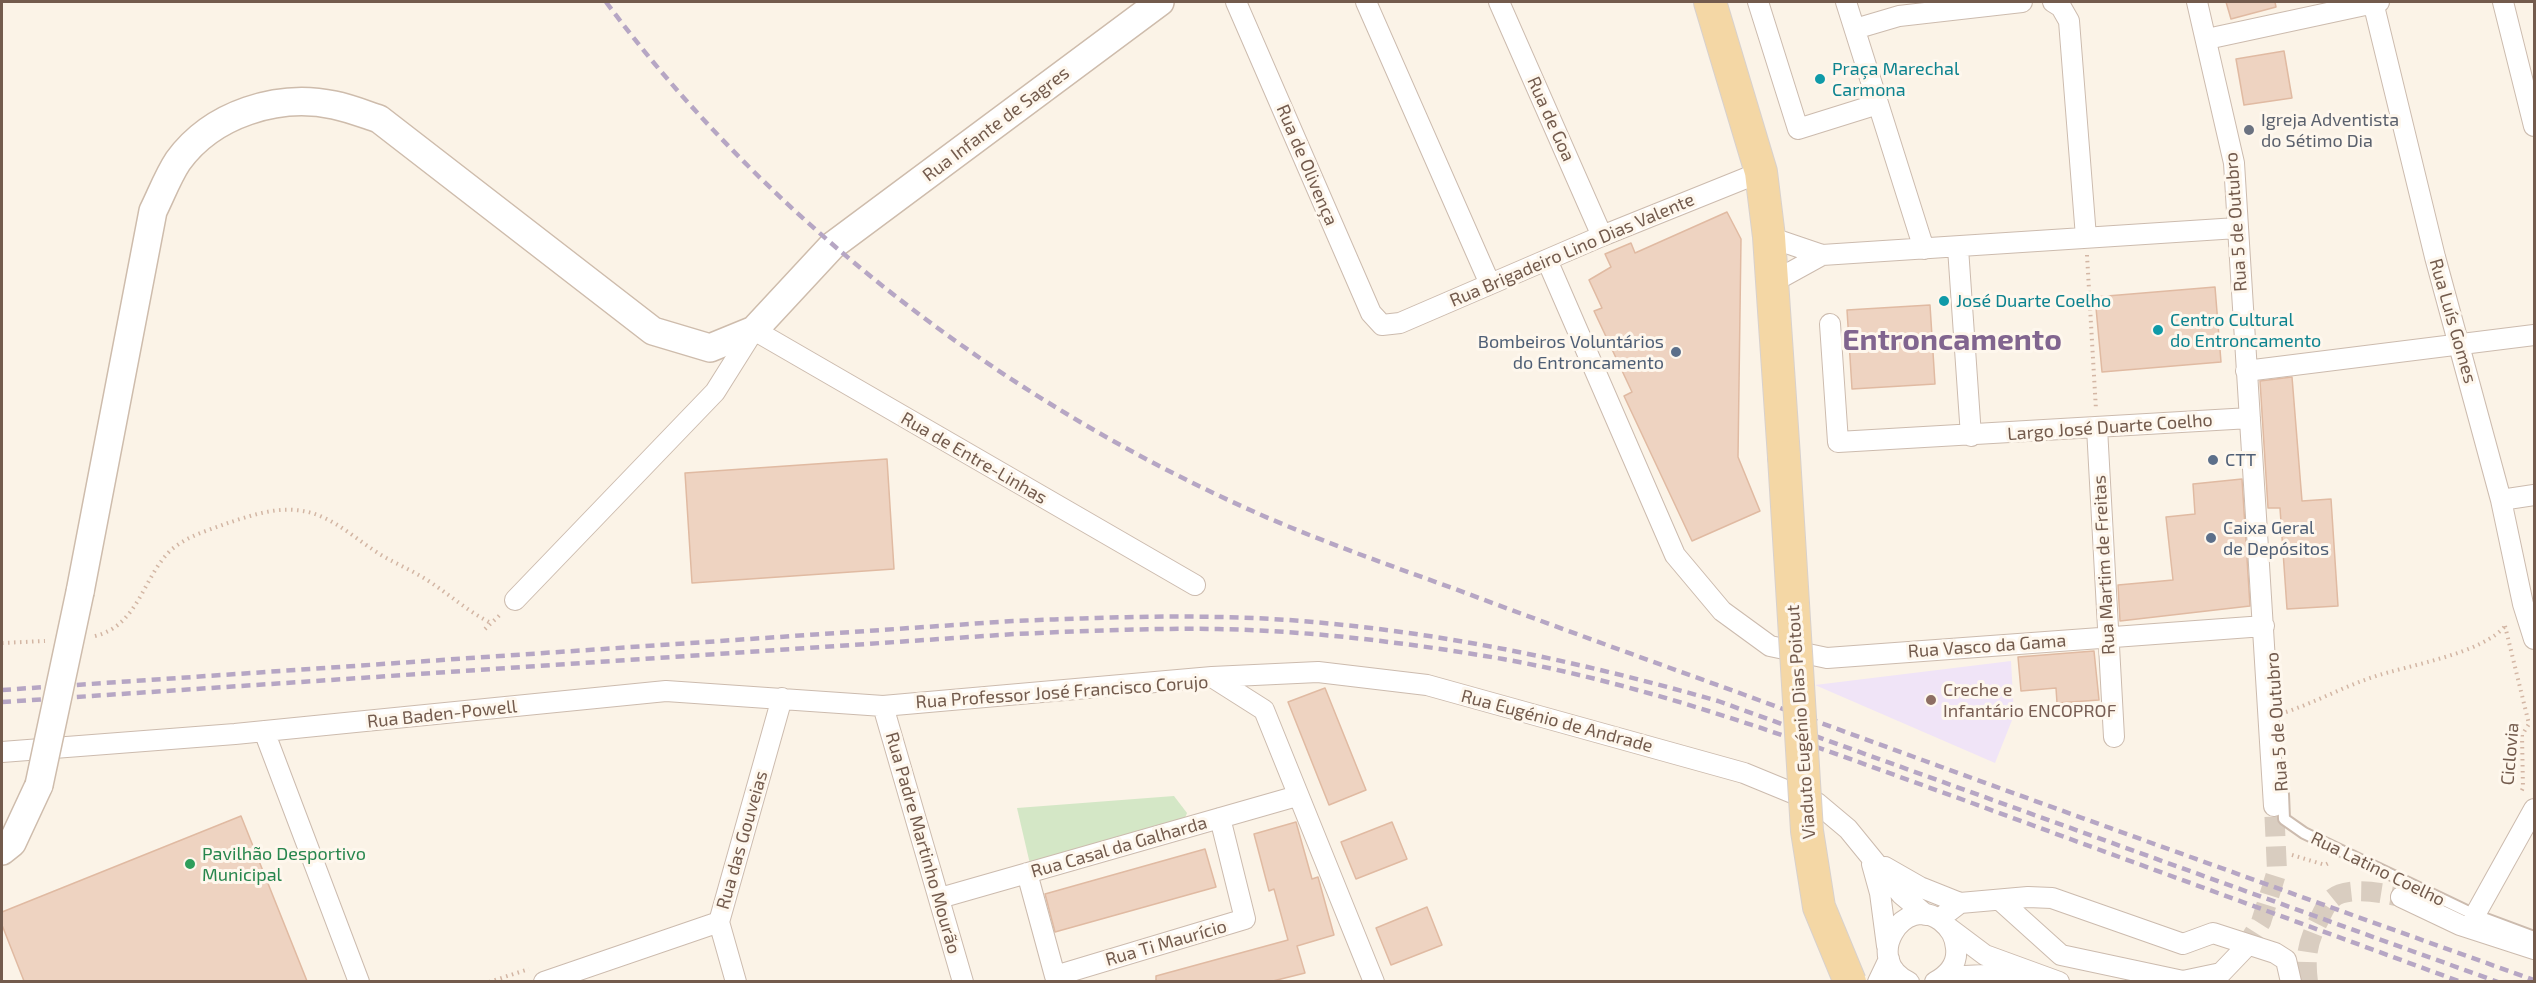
<!DOCTYPE html>
<meta charset="utf-8">
<style>
body{margin:0}
#map{position:relative;width:2536px;height:983px;overflow:hidden;background:#fbf3e7;font-family:"Exo 2",sans-serif}
canvas{display:block}
.frame{position:absolute;inset:0;border:3px solid #735b4d;pointer-events:none}
</style>
<div id="map">
<canvas width="2536" height="983"></canvas>
<div class="frame"></div>
</div>
<script>
const c = document.querySelector('canvas').getContext('2d');
c.lineJoin = 'round';
function paint(path, color) { c.fillStyle = color; c.fill(path, 'evenodd'); }
function stroke(path, color, width, dash) { c.strokeStyle = color; c.lineWidth = width; c.lineCap = dash ? 'butt' : 'round'; c.setLineDash(dash || []); c.stroke(path); }
function write(font, color, halo, rows, align = 'center') {
  c.font = font + ' "Exo 2",sans-serif'; c.lineWidth = 6; c.setLineDash([]); c.textBaseline = 'middle'; c.strokeStyle = halo; c.fillStyle = color; for (const [text, x, y, turn = 0] of rows) {
    c.save(); c.translate(x, y); c.rotate((+turn || 0) * Math.PI / 180); c.textAlign = isNaN(turn) ? turn : align; if (halo) c.strokeText(text, 0, 0); c.fillText(text, 0, 0); c.restore();
  }
}
paint(new Path2D(`
 M2011,661l3,54 -19,48 -180,-78z`), '#f0e4f7');
paint(new Path2D(`
 M1174,796l13,17 -4,10 -153,41 -13,-56z`), '#d4e7c6');
const building = new Path2D(`
 M2226,2h49l1,5 -45,12z
 M2284,51l8,47 -48,7 -8,-46z
 M1727,212l14,27 -3,218 22,54 -68,30 -68,-145 8,-4 -38,-81 8,-3 -13,-28 22,-13 -6,-13 26,-11 4,10z
 M2215,287l6,75 -119,10 -7,-75z
 M1930,305l5,79 -83,5 -5,-79z
 M2292,377l10,124 29,-2 7,107 -51,3 -7,-101h-12l-8,-127z
 M887,459l7,110 -202,14 -7,-110z
 M2242,479l8,127 -130,15 -2,-36 55,-5 -7,-63 29,-3 -2,-30z
 M2094,651l5,49 -42,3 -1,-15 -35,3 -3,-34z
 M1325,688l41,102 -37,15 -41,-103z
 M241,816l66,165h-283l-22,-56v-13z
 M1296,822l16,57 6,-2 16,58 -37,11 8,27 -32,8h-117v-5l132,-36 -14,-51 -5,2 -15,-57z
 M1392,822l15,37 -51,20 -15,-37z
 M1205,849l11,38 -161,45 -10,-38z
 M1427,907l15,38 -51,20 -15,-37z`);
paint(building, '#eed3c1');
stroke(building, '#e0baa2', 1.5);
stroke(new Path2D(`
 M2244,949l17,-27 16,-51 -3,-65
 M2308,982c-3,-23 -1,-39 10,-60 3,-6 6,-14 11,-20 13,-18 54,-9 72,-5`), '#d9cdc0', 20, [20, 10]);
const lane = new Path2D(`
 M2283,794l1,25 20,14 171,82 59,22`);
const street = new Path2D(`
 M1236,2l135,311 11,12 18,-2 202,-87 159,-64
 M1366,2l124,282
 M1499,2l103,234
 M1758,2l40,127 80,-25
 M1846,2l78,247
 M2053,2l8,5 8,14 17,216
 M2197,2l37,161 40,643
 M2373,2l62,255 66,243 22,104 11,35
 M2503,2l31,124
 M1855,29l44,-13 123,-14
 M2207,39l172,-37
 M1769,237l53,18 415,-27
 M1958,248l13,188
 M1547,260l128,295 47,56 48,35 57,12 437,-32
 M1773,282l49,-27
 M1830,324l8,118 412,-24
 M2246,371l288,-36
 M2097,428l17,309
 M2501,500l33,-5
 M515,600l200,-208 39,-62 441,255
 M1212,677l106,-5 109,13 317,88 73,30 31,26 53,65 25,21
 M883,706l80,276
 M264,731l95,251
 M2,752l233,-18 431,-43 217,15 329,-29 52,33 110,272
 M1872,864l8,29 7,53
 M1885,867l35,20 40,16
 M1027,873l28,103 190,-57 -25,-101
 M2401,897l59,28 74,24
 M940,898l357,-102
 M2001,901l60,54 122,26 38,-8 23,-24
 M2475,915l59,-106
 M1939,919l21,-16 68,-6 24,1 131,46 30,-11 62,20 11,7 5,22
 M1949,928l36,27 74,27
 M1944,977l82,-4
 M544,982l175,-60
 M736,982l-17,-60 63,-224
 M1878,982l11,-23
 M1909,982c-48,-22 -5,-90 32,-61 10,8 14,16 15,27 2,16 -8,27 -21,34`);
const secondary = new Path2D(`
 M80,592l73,-381c8,-16 15,-35 25,-50 34,-47 100,-68 156,-56 15,3 30,9 45,14l274,212 57,17 44,-18 78,-84 328,-244
 M2,851l10,-8 27,-58`);
const primary = new Path2D(`
 M1710,2l51,170 8,65 15,220`);
stroke(lane, '#ccbbae', 14);
stroke(street, '#ccbbae', 22);
stroke(secondary, '#cebcac', 30);
stroke(primary, '#d8d1cd', 34);
stroke(new Path2D(`
 M2087,255l9,155
 M2505,626l24,98 -7,11 1,53 -3,6
 M485,629l17,-16
 M95,636c44,-11 47,-58 76,-86 16,-14 38,-20 57,-27 21,-7 45,-15 67,-13 32,2 54,24 80,41 16,11 35,18 52,29 22,14 40,31 64,43
 M2,643l43,-2
 M2286,712c30,-10 57,-25 87,-35 35,-12 110,-23 133,-52
 M2292,855l33,10 6,-3
 M489,982l40,-13`), '#d3b6a4', 4, [1.5, 4.5]);
stroke(lane, '#fff', 10);
stroke(street, '#fff', 20);
stroke(secondary, '#fff', 27);
stroke(primary, '#f4d7a5', 32);
stroke(new Path2D(`
 M606,2c165,222 400,400 653,512 64,28 130,51 196,75 96,36 193,71 290,106 263,97 526,191 789,285
 M2,690l1011,-69c100,-4 200,-8 300,1 138,12 272,41 405,79l780,281
 M2,702l1013,-68c68,-3 135,-6 203,-5 96,2 191,14 285,30 161,29 316,89 469,144 163,60 326,119 489,179`), '#b6a6c4', 4.5, [9, 6]);
const secondaryBridge = new Path2D(`
 M39,785l41,-193`);
const primaryBridge = new Path2D(`
 M1784,457l23,374 12,76 31,75`);
stroke(secondaryBridge, '#cebcac', 30, []);
stroke(primaryBridge, '#d8d1cd', 34, []);
stroke(secondaryBridge, '#fff', 27);
stroke(primaryBridge, '#f4d7a5', 32);
for (const [x, y, r, color] of [
 [1820,79,6,"#0f9aa8"],
 [2249,130,6,"#6b7280"],
 [1944,301,6,"#0f9aa8"],
 [2158,330,6,"#0f9aa8"],
 [1676,352,6,"#5c6f8a"],
 [2213,460,6,"#5c6f8a"],
 [2211,538,6,"#5c6f8a"],
 [1931,700,6,"#8d6e63"],
 [190,864,6,"#2e9e5b"]
]) { const dot = new Path2D(); dot.arc(x, y, r, 0, 2 * Math.PI); c.fillStyle = color; c.fill(dot); stroke(dot, '#fef7ed', 2); }
write('18px', '#0d838f', '#fef7ed', [
 ["Praça Marechal",1832,69],
 ["Carmona",1832,90],
 ["José Duarte Coelho",1956,301],
 ["Centro Cultural",2170,320],
 ["do Entroncamento",2170,341]
], 'left');
write('18px', '#735b4d', '#fef7ed', [
 ["Rua de Goa",1551,119,66],
 ["Rua Infante de Sagres",996,124,-37],
 ["Rua de Olivença",1307,165,67],
 ["Rua 5 de Outubro",2236,222,-94],
 ["Rua Brigadeiro Lino Dias Valente",1572,250,-23],
 ["Rua Luís Gomes",2453,321,74],
 ["Largo José Duarte Coelho",2110,427,-4],
 ["Rua de Entre-Linhas",974,458,30],
 ["Rua Martim de Freitas",2104,565,-93],
 ["Rua Vasco da Gama",1987,646,-4],
 ["Rua Professor José Francisco Corujo",1062,692,-4],
 ["Rua Baden-Powell",442,714,-6],
 ["Rua Eugénio de Andrade",1557,721,15],
 ["Viaduto Eugénio Dias Poitout",1801,722,-94],
 ["Rua 5 de Outubro",2277,722,-94],
 ["Ciclovia",2510,754,-85],
 ["Rua das Gouveias",742,840,-74],
 ["Rua Padre Martinho Mourão",923,843,74],
 ["Rua Casal da Galharda",1119,847,-16],
 ["Rua Latino Coelho",2378,869,26],
 ["Rua Ti Maurício",1166,943,-16]
]);
write('18px', '#5b616d', '#fef7ed', [
 ["Igreja Adventista",2261,120],
 ["do Sétimo Dia",2261,141]
], 'left');
write('18px', '#4e5e75', '#fef7ed', [
 ["Bombeiros Voluntários",1664,342,"right"],
 ["do Entroncamento",1664,363,"right"],
 ["CTT",2225,460],
 ["Caixa Geral",2223,528],
 ["de Depósitos",2223,549]
], 'left');
write('18px', '#785e54', '#fef7ed', [
 ["Creche e",1943,690],
 ["Infantário ENCOPROF",1943,711]
], 'left');
write('18px', '#27864d', '#fef7ed', [
 ["Pavilhão Desportivo",202,854],
 ["Municipal",202,875]
], 'left');
write('bold 30px', '#81658f', '#fef7ed', [
 ["Entroncamento",1952,340]
]);
</script>
